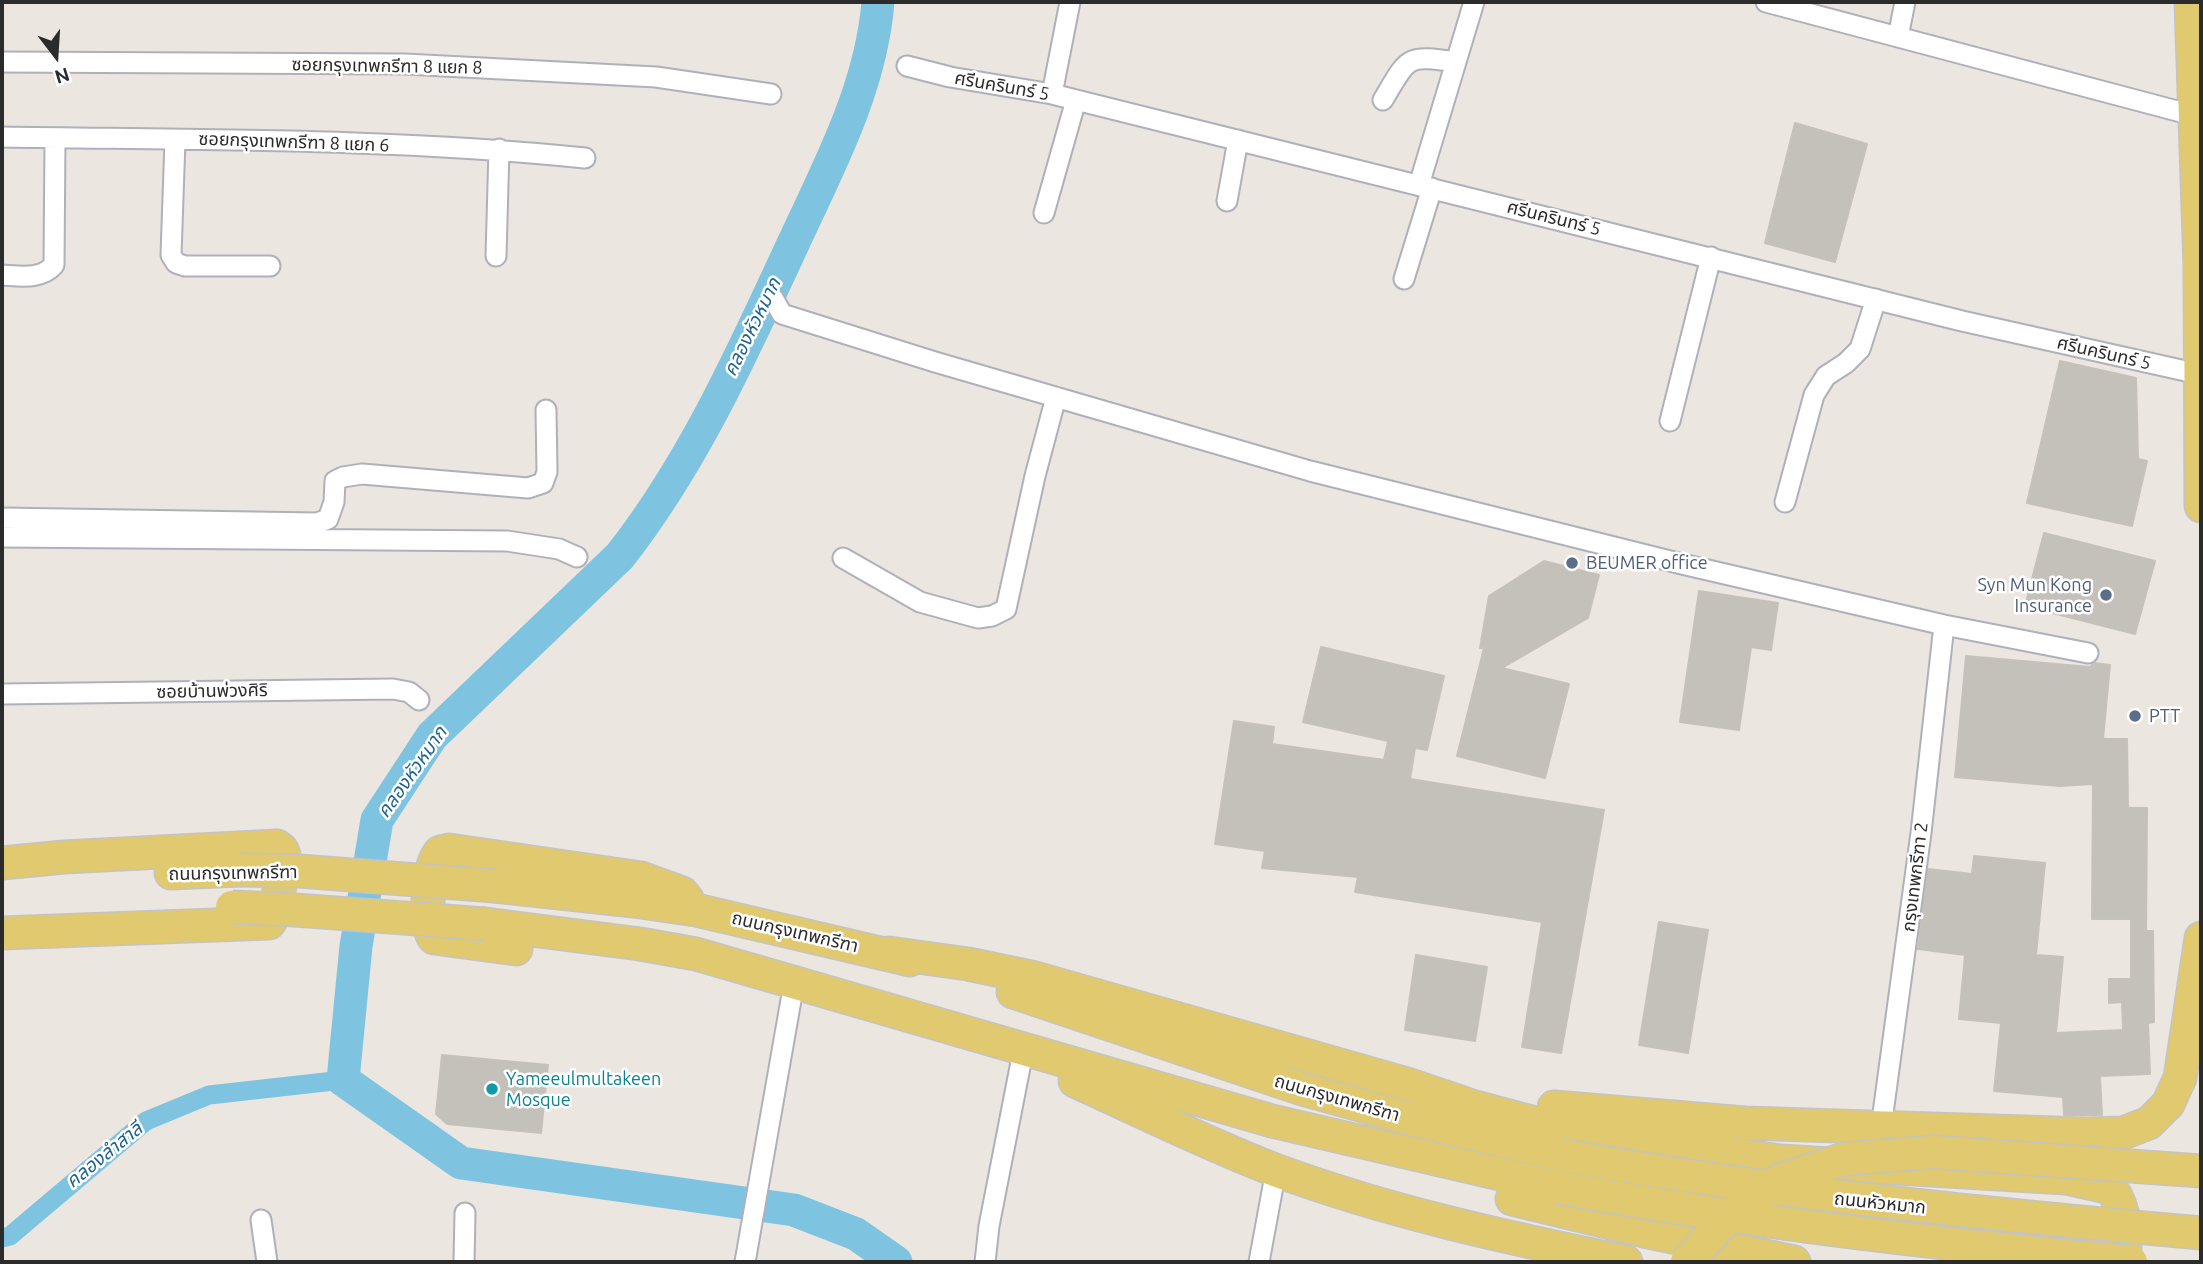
<!DOCTYPE html>
<meta charset="utf-8">
<style>
body{margin:0}
#map{position:relative;width:2203px;height:1264px;overflow:hidden;background:#ebe6df;font-family:Ubuntu,sans-serif}
canvas{display:block}
.frame{position:absolute;inset:0;border:4px solid #2b2b2b;pointer-events:none}
.north{position:absolute;left:21px;top:21px;width:70px;height:70px;-webkit-text-stroke:5px #fff;paint-order:stroke;rotate:163deg;font-size:19px;font-weight:700;line-height:28px;text-align:center;color:#2b2b2b}
.north::after{content:'';display:block;margin:auto;width:24px;height:32px;background:#2b2b2b;clip-path:polygon(50% 0,100% 100%,50% 72%,0 100%)}
</style>
<div id="map">
<canvas width="2203" height="1264"></canvas>
<div class="frame"></div>
<div class="north">N</div>
</div>
<script>
const c = document.querySelector('canvas').getContext('2d');
c.lineJoin = 'round';
function stroke(path, color, width, dash) { c.strokeStyle = color; c.lineWidth = width; c.lineCap = dash ? 'butt' : 'round'; c.setLineDash(dash || []); c.stroke(path); }
function paint(path, color) { c.fillStyle = color; c.fill(path, 'evenodd'); }
function write(font, color, halo, rows, align = 'center') {
  c.font = font + ' Ubuntu,"Noto Sans Thai",sans-serif'; c.lineWidth = 5; c.setLineDash([]); c.textBaseline = 'middle'; c.strokeStyle = halo; c.fillStyle = color; for (const [text, x, y, turn = 0] of rows) {
    c.save(); c.translate(x, y); c.rotate((+turn || 0) * Math.PI / 180); c.textAlign = isNaN(turn) ? turn : align; if (halo) c.strokeText(text, 0, 0); c.fillText(text, 0, 0); c.restore();
  }
}
stroke(new Path2D(`
 M2,1238l8,-2 136,-115 63,-26 134,-15`), '#7ec4e0', 19);
stroke(new Path2D(`
 M878,2c-7,87 -50,166 -86,244 -49,106 -99,217 -172,310l-188,180 -55,84 -21,126 -13,134 118,83 333,47 62,24 40,28`), '#7ec4e0', 33);
const building = new Path2D(`
 M1795,123l72,21 -32,118 -70,-19z
 M2060,361l76,17 2,81 9,2 -15,65 -105,-23z
 M2044,533l111,28 -20,73 -110,-28z
 M1544,561l55,14 -11,43 -86,50 67,16 -24,94 -88,-22 27,-108h-4l9,-52z
 M1699,591l79,12 -7,47 -20,-3 -12,83 -59,-8z
 M1321,647l123,29 -17,74 -12,-2 -5,31 194,31 -43,243 -39,-6 20,-125 -187,-30 3,-15 -96,-9 3,-17 -50,-7 19,-123 40,6 -2,17 112,16 4,-19 -85,-19z
 M1966,656l124,11 4,-4 16,2 -7,74h24l1,69h19l-1,123h7l1,91 -6,1 2,51 -50,2 2,39h-38l-1,-18 -69,-6 7,-68 -42,-4 6,-64 -47,-6 10,-80 44,5 2,-18 71,7 -9,92 27,2 -7,76 67,-3 -1,-28 -13,1v-24h22v-60h-39l1,-135 -34,2 -104,-9z
 M1659,922l49,8 -20,123 -49,-8z
 M1416,955l71,12 -12,74 -70,-11z
 M442,1055l106,10 -7,68 -94,-9 -11,-10z`);
paint(building, '#c4c0ba');
stroke(building, '#c6c2b9', 2);
const street = new Path2D(`
 M1766,2l430,114
 M1898,37l7,-35
 M2,62l403,2 251,13 115,17
 M907,66l43,11 102,17 910,227 237,53
 M1052,94l18,-92
 M1383,100c26,-44 23,-45 73,-38
 M2,137c194,3 389,1 583,21
 M175,140l-4,115 5,8 9,3h85
 M1419,185l55,-183
 M1227,201l11,-61
 M1044,213l32,-113
 M496,256l3,-107
 M2,275c18,1 39,5 52,-10l1,-127
 M1404,279l28,-91
 M773,298l9,16 153,48 375,109 372,93 262,61 144,28
 M1670,421l41,-164
 M1785,502l29,-107 12,-19 20,-13 14,-14 16,-50
 M2,518l315,5 11,-4 6,-17 1,-21 8,-4 19,-3 166,14 15,-5 4,-11 -1,-62
 M2,537l505,4 52,8 18,8
 M843,558l77,44 58,16 14,-2 14,-7 29,-133 21,-79
 M2,694l391,-5 16,3 10,8
 M1881,1128l40,-295 23,-208
 M261,1220l6,42
 M464,1262l1,-49
 M745,1262l49,-279
 M985,1262l4,-36 33,-169
 M1259,1262l17,-92`);
const primary = new Path2D(`
 M2191,2l9,264 1,240
 M2,863l62,-6 213,-11 5,4 2,5 -8,57 -7,11 -267,10
 M171,873l69,-3
 M495,886l139,15 62,9 214,50
 M485,924l155,20 56,10 576,167 284,66
 M516,949l-82,-11c-11,-15 -6,-73 6,-86l9,-2 192,28 41,15 5,6
 M889,953l79,11 67,14 372,106 68,23 52,14 75,15 178,25 286,17 45,10c16,23 15,47 13,74
 M1013,992l289,97 104,29 155,37
 M1075,1081c66,30 132,63 200,89 114,42 233,68 351,92
 M1554,1107l191,16 341,11 37,-1 26,-10 19,-19 12,-26 21,-140
 M1512,1199l132,32 150,31`);
stroke(street, '#afb0ba', 23);
stroke(primary, '#c4c4c4', 35);
stroke(street, '#fff', 19);
stroke(primary, '#e0c96f', 32);
const primaryBridge = new Path2D(`
 M240,870l59,1 196,15
 M232,907l63,3 190,14
 M1561,1155c213,38 425,59 640,78
 M1556,1187c191,35 382,57 575,75
 M1687,1262l40,-44 53,-38 64,-21 89,-7 268,19`);
stroke(primaryBridge, '#c4c4c4', 35, []);
stroke(primaryBridge, '#e0c96f', 32);
for (const [x, y, r, color] of [
 [1572,563,7,"#5c6f8a"],
 [2106,595,7,"#5c6f8a"],
 [2135,716,7,"#5c6f8a"],
 [492,1089,7,"#0f9aa8"]
]) { const dot = new Path2D(); dot.arc(x, y, r, 0, 2 * Math.PI); c.fillStyle = color; c.fill(dot); stroke(dot, '#fff', 2.5); }
write('18px', '#2b2b2b', '#fff', [
 ["ซอยกรุงเทพกรีฑา 8 แยก 8",387,66,1],
 ["ศรีนครินทร์ 5",1002,86,10],
 ["ซอยกรุงเทพกรีฑา 8 แยก 6",294,142,2],
 ["ศรีนครินทร์ 5",1554,218,14],
 ["ศรีนครินทร์ 5",2104,353,13],
 ["ซอยบ้านพ่วงศิริ",212,691,-1],
 ["ถนนกรุงเทพกรีฑา",233,873,-1],
 ["กรุงเทพกรีฑา 2",1915,877,-83],
 ["ถนนกรุงเทพกรีฑา",795,932,13],
 ["ถนนกรุงเทพกรีฑา",1337,1098,16],
 ["ถนนหัวหมาก",1880,1203,6]
]);
write('18px', '#4e5e75', '#fff', [
 ["BEUMER office",1586,563],
 ["Syn Mun Kong",2092,585,"right"],
 ["Insurance",2092,606,"right"],
 ["PTT",2149,716]
], 'left');
write('18px', '#0d838f', '#fff', [
 ["Yameeulmultakeen",506,1079],
 ["Mosque",506,1100]
], 'left');
write('italic 19px', '#1e638c', '#fff', [
 ["คลองหัวหมาก",752,327,-64],
 ["คลองหัวหมาก",412,772,-55],
 ["คลองลำสาลี",104,1155,-39]
]);
</script>
